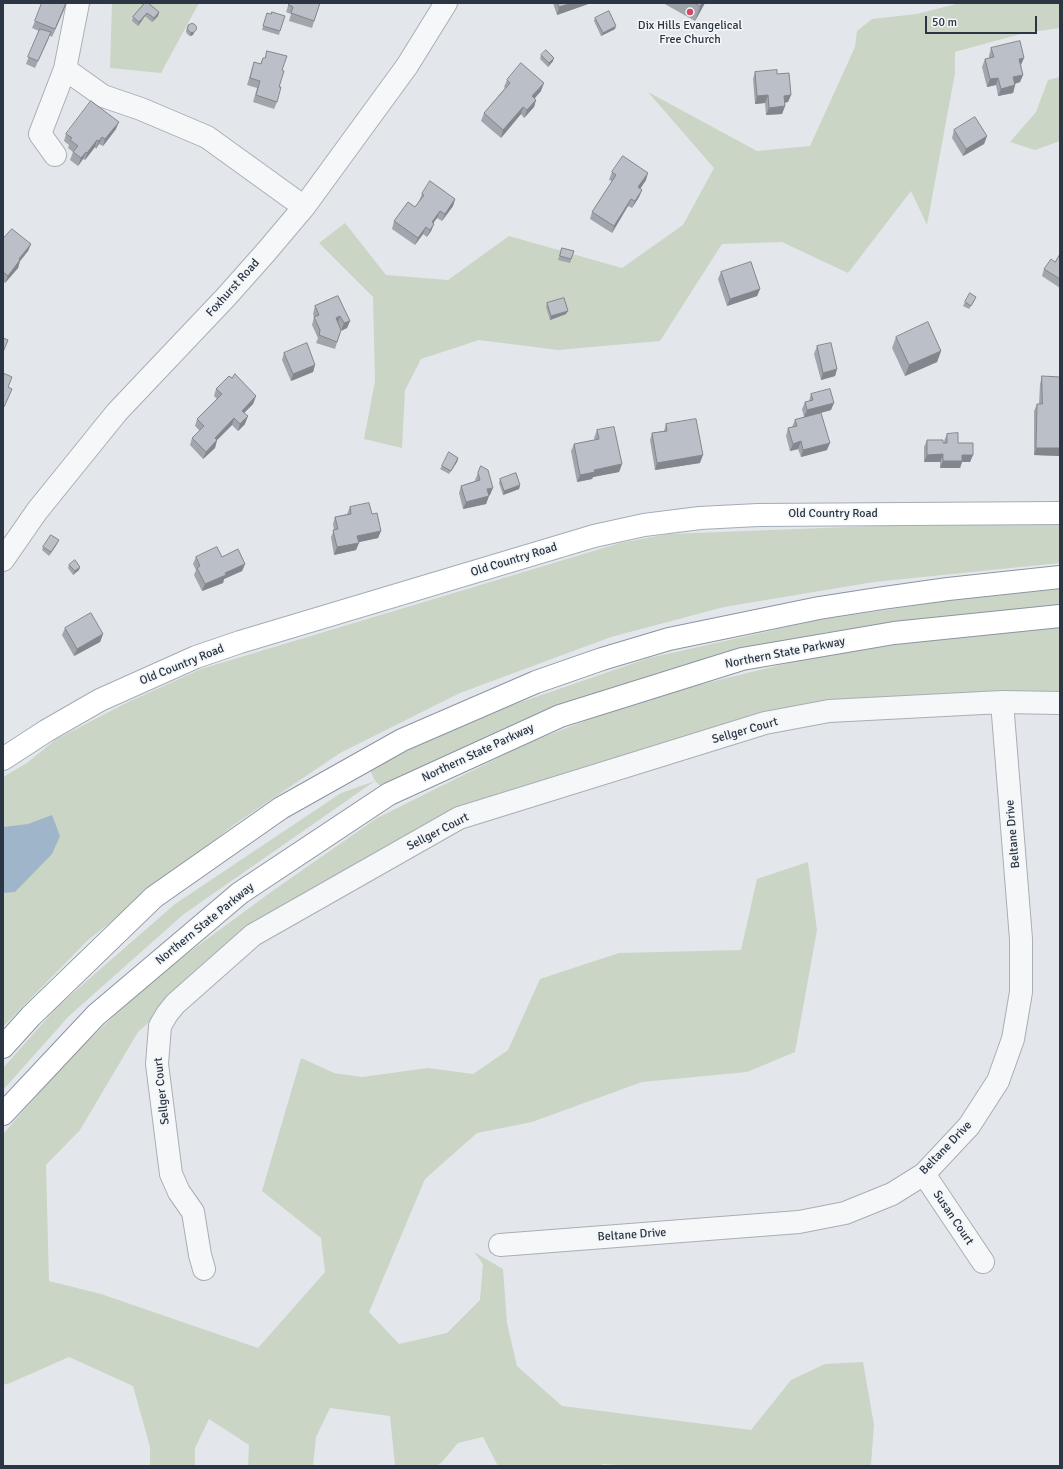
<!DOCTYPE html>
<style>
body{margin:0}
#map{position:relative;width:1063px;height:1469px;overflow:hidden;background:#e3e7eb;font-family:Signika,sans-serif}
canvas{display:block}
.frame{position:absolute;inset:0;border:4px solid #2b3543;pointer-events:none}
.scale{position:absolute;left:925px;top:16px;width:112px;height:18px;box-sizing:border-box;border:2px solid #2b3543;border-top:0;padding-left:5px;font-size:12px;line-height:14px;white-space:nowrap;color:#2b3543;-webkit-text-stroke:3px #f3f6f8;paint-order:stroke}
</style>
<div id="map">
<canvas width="1063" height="1469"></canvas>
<div class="frame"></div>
<div class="scale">50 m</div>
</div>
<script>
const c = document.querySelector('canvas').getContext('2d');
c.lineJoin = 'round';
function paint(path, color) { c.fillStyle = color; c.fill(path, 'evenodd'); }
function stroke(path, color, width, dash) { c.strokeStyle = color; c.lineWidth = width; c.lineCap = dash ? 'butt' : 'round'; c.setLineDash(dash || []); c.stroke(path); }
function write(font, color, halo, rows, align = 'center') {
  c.font = font + ' Signika,sans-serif'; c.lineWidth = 3.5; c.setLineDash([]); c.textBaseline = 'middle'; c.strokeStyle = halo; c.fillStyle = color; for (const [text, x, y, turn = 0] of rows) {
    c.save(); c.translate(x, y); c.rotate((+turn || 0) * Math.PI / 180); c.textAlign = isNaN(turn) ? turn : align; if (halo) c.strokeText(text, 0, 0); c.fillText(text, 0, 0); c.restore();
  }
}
paint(new Path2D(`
 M112,3h87l-38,70 -51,-5z
 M960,3h100v25l-36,5 -69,19v21l-28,152 -16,-34 -63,82 -66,-31 -60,2 -62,97 -102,9 -79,-10 -58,19 -16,31 -3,58 -38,-9 11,-58 -2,-84 -54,-54 26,-20 41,52 62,5 61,-44 113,32 61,-43 31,-57 -66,-76 109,59 53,-5 45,-99 2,-16 15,-12 45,-5z
 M1060,77v64l-25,9 -25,-8 26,-30 12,-32z
 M900,525h160v38l-186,19 -150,25 -113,30 -151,56 -120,60 -105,71 -147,116 -85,87v-250l24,-14 28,-23 69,-36 77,-35 419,-126 49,-9z
 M1060,589v21l-104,7 -134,16 -169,42 -181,69 -89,45 -8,-8 -191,133 -115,102 -66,74v-22l55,-62 117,-102 166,-111 34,-12 -5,-11 93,-48 186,-64 170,-38 135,-20z
 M1060,627v70l-187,5 -384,98 -238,131 -113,101 -58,98 -34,35 3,116 52,13 157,54 67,-76 -4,-34 -59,-47 39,-133 33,15 28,4 66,-9 45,6 35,-24 32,-71 79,-26 122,-3 16,-71 51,-17 9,68 -22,122 -48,20 -105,10 -110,40 -55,11 -52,46 -56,133 30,32 48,-11 33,-33 3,-36 -9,-12 29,17 4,54 10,43 45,40 189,24 40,-50 34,-16 38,-2 11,63 -3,40 4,1h-237l-35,-2 -4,2h-101l-15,-29 -25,6 -17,20 -5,3h-41l-5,-50 -60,-8 -14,29 -3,29h-65l1,-21 -40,-26 -14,29v18h-45v-19l-17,-61 -64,-29 -59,26 -7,2v-251l67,-76 80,-77 121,-89 106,-74 153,-76 115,-44 160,-39 186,-29z`), '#cad5c5');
paint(new Path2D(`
 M52,815l8,21 -8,18 -37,38 -12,1v-66l25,-3z`), '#9fb6ca');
const minor = new Path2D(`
 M78,3l-13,66 38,27 38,13 66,28 97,70
 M55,155l-15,-21 25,-65
 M3,560l34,-49 80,-99 109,-115 40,-45 38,-45 103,-141 39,-63
 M924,1174l59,88
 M500,1245l299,-23 46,-9 47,-19 32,-20 45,-48 29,-45 15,-42 8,-47v-53l-19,-237
 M204,1269l-4,-14 -7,-43 -14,-20 -8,-18 -14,-110 3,-38 7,-12 8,-10 78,-69 206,-117 306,-95 64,-12 173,-9 58,1`);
const major = new Path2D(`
 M3,759l43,-28 54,-31 96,-43 44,-15 354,-106 50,-11 56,-7 58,-3 302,-2`);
const highway = new Path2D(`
 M3,1047l28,-31 123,-119 127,-89 121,-68 134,-58 66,-23 67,-20 150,-31 64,-10 65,-9 112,-12
 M3,1114l93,-99 144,-122 149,-99 171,-78 182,-57 152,-26 166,-17`);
stroke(minor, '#a8aeb5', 24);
stroke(major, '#a3acb7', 24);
stroke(highway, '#8b95a2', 24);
stroke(minor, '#f6f7f9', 22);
stroke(major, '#fff', 22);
stroke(highway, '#fff', 22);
paint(new Path2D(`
 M66,3l-14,34 -3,-2 -14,33 -9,-4 13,-33 -7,-3 3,-7z
 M145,3l14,9 -1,4 -6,6 -7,-6 -7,10 -6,-5 1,-4z
 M289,3h31l-8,25 -23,-7 2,-7 -5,-2z
 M553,3h38l-34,12z
 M663,3h42l-10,18z
 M267,13l13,18 -1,4 -17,-5z
 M595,18l20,11 -14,7 -7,-15z
 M188,24l8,4 -3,7 -3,1 -3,-2 -1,-3z
 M991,48l30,17 2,10 -3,7 -5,2v1l-2,8 -15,3 -2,-11 -9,2 -5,-20 3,-8 4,-1v-2z
 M267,51l15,19 -5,32 -3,7 -21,-7 4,-14 -10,-3 7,-23 6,2 3,-6h2z
 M541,55l12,6 -5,6 -8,-8z
 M755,72l22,2 14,21 -3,7 -4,1 1,3 -3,8 -16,1 -1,-12 -10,1 -2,-25z
 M507,80l34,11 -7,7 2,2 -2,7 -10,11 -3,-4 -20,24 -20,-17 3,-8 21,-25 -1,-1z
 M116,129l-13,17 -4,-2 -3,5 -1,-2 -10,13 -2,-1 -5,7 -8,-6 3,-8 -5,-4 1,-3 -5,-4 2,-7z
 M954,130l33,6 -3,8 -21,12 -11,-18z
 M612,172l34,8 -6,9 2,1 -3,7 -7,11 -4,-2 -16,27 -22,-14 2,-7 20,-31 -3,-1z
 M422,194l33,5 -2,7 -11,15 -5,-3 -4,5 1,1 -3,7 -4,6 -4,-3 -8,11 -23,-16 2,-8 21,-14 4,-6z
 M3,239l28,5 -3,7 -8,10 -2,7 -13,15 -2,-2z
 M562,248l12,3 -4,12 -12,-3z
 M1060,254v34l-18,-12 2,-7 11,-7z
 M721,272l39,17 -3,7 -30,10 -9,-27z
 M338,296l12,25 -3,7 -6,2 -6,19 -19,-6 2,-5 -6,-13 2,-8 -1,-3 2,-8z
 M975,300l-6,9 -6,-3 2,-4z
 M547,303l19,11 -16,6 -4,-13z
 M896,337l45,14 -4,11 -32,14 -13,-28z
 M817,346l20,23 -2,7 -14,4 -7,-26z
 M284,353l31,12 -2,7 -22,9 -9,-21z
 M1042,376l18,80 -26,-1v-44l3,-7h2l1,-20z
 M216,389l40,7 -3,8 -9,9 1,11 -7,7 -6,-6 -15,15 -2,8 -12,11 -13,-14 2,-7 8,-7 -5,-5 2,-7 20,-20 -3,-3z
 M811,394l20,16 -10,3 6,37 -26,7 -3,-8 -8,2 -4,-15 2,-8 4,-1 3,-7 9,-3 -2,-8 3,-7 4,-1z
 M666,424l34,39 -45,7 -5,-30 2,-7 12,-2z
 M597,430l25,34 -3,8 -26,5 -1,2 -15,3 -6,-31 3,-7 21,-4 -1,-2z
 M947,434l11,9 15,12 -3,7h-8l-2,6h-20v-6h-16v-15l3,-7 17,3v-2z
 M458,458l-1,4 -8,12 -9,-5 2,-3z
 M478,473l12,22h-1l-3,9 -23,5 -4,-16 2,-7 14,-5v-1z
 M500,479l20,6 -1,4 -16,6 -4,-12z
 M350,507l22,7 9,17 -3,7 -19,4 -3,8 -22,5 -3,-18 3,-7 -1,-6 2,-7 12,-3z
 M57,544l-8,12 -7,-6 1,-3z
 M196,557h26l23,7 -3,7 -18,8 -1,4 -21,8 -8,-16 2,-5 -3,-6z
 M69,565l11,2 -1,3 -6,5 -5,-7z
 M65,628l38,6 -3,8 -26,14 -12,-21z`), '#a1a5ac');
paint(new Path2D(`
 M66,3l-2,7 -12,27 3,-8z
 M572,3h19l-34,12 2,-8z
 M702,3h3l-10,18 5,-15z
 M159,12l-1,4 -6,6 2,-4z
 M147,13l-2,3 -7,10 1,-4z
 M616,26l-1,3 -14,7 2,-3z
 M196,28l-3,7 -3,1 1,-4z
 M51,32l-3,8 -13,28 3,-7z
 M554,58l-1,3 -5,6 1,-4z
 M1024,58l-3,7 -5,1 3,-7z
 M1023,75l-3,7 -9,3 2,-8z
 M998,78l-2,7 -9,2 3,-8z
 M544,83l-3,8 -11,13 2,-8z
 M1015,85l-2,8 -15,3 3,-7z
 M768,95l-3,8 -10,1 2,-8z
 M791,95l-3,7 -7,1 3,-7z
 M536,100l-2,7 -10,11 3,-8z
 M785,106l-3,8 -16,1 3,-7z
 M523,107l-2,7 -20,24 2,-8z
 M119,122l-3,7 -13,17 2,-7z
 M987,136l-3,8 -21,12 3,-7z
 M102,137l-3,7 -3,5 3,-8z
 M97,140l-2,7 -10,13 2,-7z
 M86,152l-3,7 -5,7 3,-8z
 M648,173l-2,7 -10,15 2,-8z
 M642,190l-3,7 -7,11 3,-7z
 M455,199l-2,7 -11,15 3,-7z
 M631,199l-3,7 -16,27 2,-7z
 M440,211l-3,7 -8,11 3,-7z
 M434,224l-3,7 -4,6 3,-7z
 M426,227l-3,7 -8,11 3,-7z
 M31,244l-3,7 -8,10 -2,7 -13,15 3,-7 11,-17z
 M760,289l-3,7 -30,10 3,-7z
 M568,311l-2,3 -16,6 1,-4z
 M340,316l-2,7 -2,-5z
 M350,321l-3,7 -6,3 3,-8z
 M941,351l-4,11 -32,14 4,-11z
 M315,365l-2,7 -22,9 2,-7z
 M837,369l-2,7 -14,4 2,-7z
 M256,396l-3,8 -14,14 3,-7z
 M834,403l-3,7 -27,7 3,-7z
 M248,416l-3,8 -7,7 2,-7z
 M234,418l-2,7 -20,20 3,-7z
 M217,440l-2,8 -12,11 3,-7z
 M801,441l-3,8 -8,2 3,-7z
 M830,443l-3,7 -26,7 2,-7z
 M1036,448h24v8l-26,-1z
 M943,454l-3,8h-16l3,-7z
 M703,455l-3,8 -45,7 2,-7z
 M962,455h11l-3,7h-8l-2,6h-20l3,-7z
 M458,458l-1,4 -8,12 2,-3z
 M622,464l-3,8 -26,5 -1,2 -15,3 3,-7 14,-5z
 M520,485l-1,4 -16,6 1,-4z
 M493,488l-3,7 -6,2 3,-8z
 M489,496l-3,8 -23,5 3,-7z
 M381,531l-3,7 -23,5 2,-7z
 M59,540l-2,4 -8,12 2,-4z
 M359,543l-3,7 -22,5 3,-8z
 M245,564l-3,7 -18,8 -1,4 -21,8 3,-7 20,-11z
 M80,567l-1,3 -6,5 2,-4z
 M103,634l-3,8 -26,14 3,-7z`), '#83868c');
const building = new Path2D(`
 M42,3h24l-11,26 -20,-8z
 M145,3h3l11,9 -5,6 -7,-5 -8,9 -6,-5z
 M289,3h31l-6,18 -23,-8 2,-6 -4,-2z
 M558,3h14l-13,4z
 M695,3h7l-2,3z
 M609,11l7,15 -13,7 -8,-15z
 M272,12l13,4 -5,15 -17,-5 4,-13 4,1z
 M187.5 28a4.5 4.5 0 1 1 9 0a4.5 4.5 0 1 1-9 0Z
 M40,29l11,3 -13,29 -10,-4z
 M1020,41l4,17 -5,1 4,16 -10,2 2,8 -14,4 -3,-11 -8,1 -5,-20 9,-2 -3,-9z
 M546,50l8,8 -5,5 -8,-8z
 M267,51l20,5 -5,14 2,1 -5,16h2l-4,15 -21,-7 4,-14 -10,-3 4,-16 7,2 2,-6h2z
 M521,63l23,20 -12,13 4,4 -9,10 -4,-3 -20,23 -19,-17 26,-30 -3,-3z
 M777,70v4l12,-1 2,22 -7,1 1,10 -16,2 -1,-13 -11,1 -2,-24z
 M91,101l28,21 -14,17 -3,-2 -3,4 -2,-1 -10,13 -1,-1 -5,6 -8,-6 5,-6 -8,-6 2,-2 -6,-4z
 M975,117l12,19 -21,13 -12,-19z
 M623,156l25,17 -10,14 4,3 -7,11 -4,-2 -17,27 -22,-14 24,-37 -4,-3z
 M430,181l25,18 -10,15 -5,-3 -8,11 2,2 -4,6 -4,-3 -8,11 -24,-17 14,-19 7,5 9,-12 -2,-1z
 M12,229l19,15 -12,15 1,1 -12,16 -5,-4v-33z
 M562,248l12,3 -3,8 -11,-3z
 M1060,254v25l-16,-10 7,-10 4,3z
 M751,262l9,27 -30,10 -9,-27z
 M970,293l6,4 -5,9 -6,-4z
 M338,296l12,25 -6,2 -4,-7 -4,2 5,12 -4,12 -18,-7 1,-5 -6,-13 5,-2 -4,-9z
 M564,298l4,13 -17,5 -4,-13z
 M928,322l13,29 -32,14 -13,-28z
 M3,338l5,2 -5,12z
 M307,343l8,22 -22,9 -9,-21z
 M831,343l6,26 -14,4 -6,-27z
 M3,373l9,4 -4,10 4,2 -8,18 -1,-1z
 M235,374l21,22 -14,15 6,5 -8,8 -6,-6 -19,20 2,2 -11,12 -14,-14 12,-12 -7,-7 25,-25 -6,-5 13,-13 3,2z
 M1042,376l18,1v71h-24l1,-44h5z
 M830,389l4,14 -27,7 -2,-8 8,-2 -2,-6z
 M821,413l9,30 -27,7 -2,-9 -8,3 -5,-16 9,-2 -2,-6z
 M696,419l7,36 -46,8 -5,-30 15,-2 -1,-7z
 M614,427l8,37 -28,6 1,2 -15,3 -6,-31 25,-5 -2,-9z
 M958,433v10h15v12h-11v6h-19v-7l-16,1v-15h16v3h4v-9z
 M449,452l9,6 -7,13 -9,-5z
 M481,466l7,4 5,18 -6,1 2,7 -23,6 -5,-16 19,-6 -2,-7z
 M516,473l4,12 -16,6 -4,-12z
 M369,503l3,11 5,-1 4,18 -24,5 2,7 -22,4 -4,-17 5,-1 -3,-12 16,-3 -1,-7z
 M51,535l8,5 -8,12 -8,-5z
 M217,547l5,10 16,-8 7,15 -20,9 1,2 -21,9 -8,-16 3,-2 -4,-9z
 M75,560l5,7 -5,4 -6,-6z
 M91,613l12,21 -26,15 -12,-21z`);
paint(building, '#bbc0c8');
stroke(building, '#83868c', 1);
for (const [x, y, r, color] of [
 [690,12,4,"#cd4c66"]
]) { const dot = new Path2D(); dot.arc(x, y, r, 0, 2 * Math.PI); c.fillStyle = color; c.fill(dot); stroke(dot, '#f3f6f8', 1.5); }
write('12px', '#2b3543', '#f3f6f8', [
 ["Dix Hills Evangelical",690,26],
 ["Free Church",690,40]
]);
write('12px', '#2b3543', '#f3f6f8', [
 ["Foxhurst Road",233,288,-48],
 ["Old Country Road",833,514],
 ["Old Country Road",514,560,-17],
 ["Northern State Parkway",785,653,-11],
 ["Old Country Road",182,665,-22],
 ["Sellger Court",745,731,-16],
 ["Northern State Parkway",478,753,-25],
 ["Sellger Court",438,832,-27],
 ["Beltane Drive",1013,834,-95],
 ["Northern State Parkway",205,924,-39],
 ["Sellger Court",162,1091,-96],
 ["Beltane Drive",946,1148,-46],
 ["Susan Court",953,1218,56],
 ["Beltane Drive",632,1235,-4]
]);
</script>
